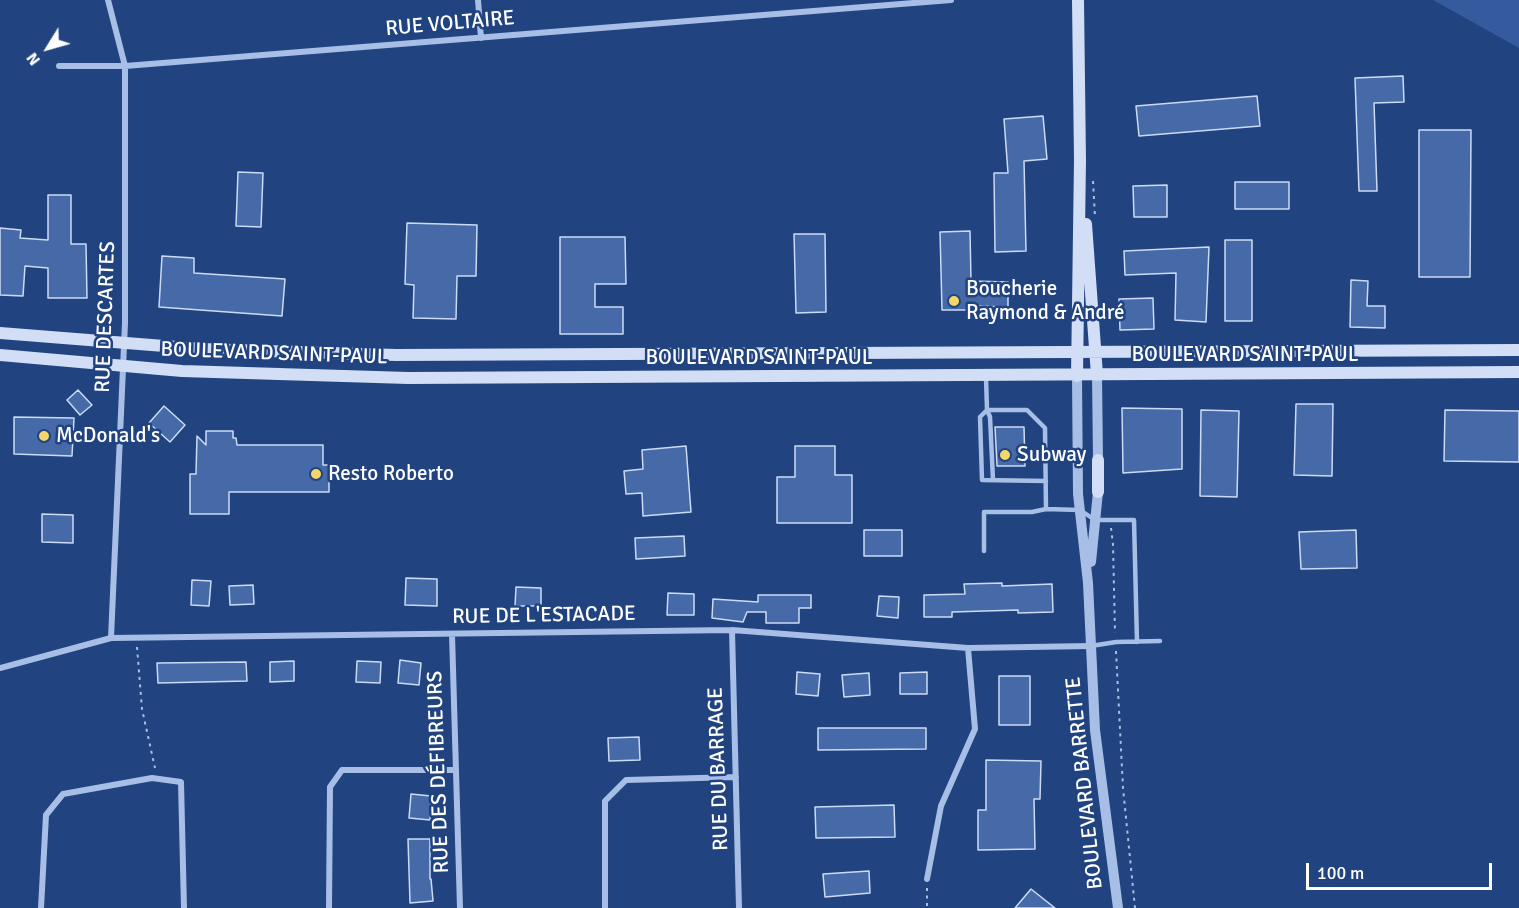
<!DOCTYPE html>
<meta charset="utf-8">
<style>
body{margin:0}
#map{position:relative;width:1519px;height:908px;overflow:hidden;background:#214380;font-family:Signika,sans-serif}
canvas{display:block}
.north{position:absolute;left:18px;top:18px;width:60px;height:60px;-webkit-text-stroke:4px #214380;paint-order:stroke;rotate:233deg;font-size:16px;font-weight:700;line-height:24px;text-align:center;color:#fff}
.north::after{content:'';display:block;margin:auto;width:21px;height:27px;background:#fff;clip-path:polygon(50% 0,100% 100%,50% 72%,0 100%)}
.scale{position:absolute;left:1306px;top:863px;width:186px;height:27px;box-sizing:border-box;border:3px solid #fff;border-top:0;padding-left:8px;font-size:18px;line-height:21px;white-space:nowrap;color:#fff;-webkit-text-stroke:4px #214380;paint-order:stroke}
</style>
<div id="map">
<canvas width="1519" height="908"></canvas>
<div class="north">N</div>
<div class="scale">100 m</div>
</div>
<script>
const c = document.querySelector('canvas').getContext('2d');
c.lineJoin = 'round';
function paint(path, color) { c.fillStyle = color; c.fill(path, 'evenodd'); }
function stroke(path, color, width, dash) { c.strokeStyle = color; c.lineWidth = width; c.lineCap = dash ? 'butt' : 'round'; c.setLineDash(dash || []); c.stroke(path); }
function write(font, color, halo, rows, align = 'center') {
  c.font = font + ' Signika,sans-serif'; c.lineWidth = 5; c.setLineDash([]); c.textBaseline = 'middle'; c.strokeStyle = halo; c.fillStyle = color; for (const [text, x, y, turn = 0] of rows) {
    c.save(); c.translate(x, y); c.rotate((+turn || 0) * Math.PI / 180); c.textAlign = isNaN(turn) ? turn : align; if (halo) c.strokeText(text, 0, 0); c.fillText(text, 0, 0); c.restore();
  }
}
paint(new Path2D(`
 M1433,0h86v48z`), '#355b9e');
const building = new Path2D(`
 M1403,76l1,26 -30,1 3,88h-18l-4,-113z
 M1257,96l3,30 -121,10 -3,-30z
 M1043,116l4,43 -23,2 2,90 -31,1 -1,-79h14l-4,-54z
 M1419,130h52l-1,147h-51z
 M238,172l25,1 -2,54 -25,-1z
 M1235,182h54v27h-54z
 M1167,185v32h-33l-1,-31z
 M48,195h23v49h15l1,54h-39v-30l-23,-2 -2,30 -23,-1v-67l21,2 -1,8 28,2z
 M407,223l70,2 -1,51h-19l-1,43 -43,-1 1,-33 -9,-1z
 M970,231l1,50 37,1v25l-36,-1v4h-30l-2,-78z
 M794,234h31l1,78 -30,1z
 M560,237h65l1,47h-31v23h28v27h-63z
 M1225,240h27v81h-27z
 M1209,247l-3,75 -31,-2 1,-47 -51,2 -1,-24z
 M162,256l32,2v15l91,6 -3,37 -123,-9z
 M1351,280l17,1 -1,25h18v22l-35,-1z
 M1153,298l1,31 -34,1 -1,-31z
 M78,390l14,15 -12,10 -13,-15z
 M1296,404h37l-1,72 -38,-1z
 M164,406l21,19 -15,17 -21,-19z
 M1122,408l60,1v60l-59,4z
 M1201,410l38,1 -2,86 -37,-1z
 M1445,410l74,1v51l-75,-1z
 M14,417l60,1 -2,38 -58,-2z
 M995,427h29l1,39h-28z
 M206,431h27v7h3l1,7h86v20h6v27h-100v22h-39v-40h6l1,-38 9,9z
 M686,446l5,66 -48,4 -1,-23 -16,1 -2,-23 19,-2 -1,-19z
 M795,446h40v29h17v48h-75v-46h18z
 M42,514l31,1v28l-31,-1z
 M864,530h38v26h-38z
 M1356,530l1,38 -56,1 -2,-37z
 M684,536l1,20 -49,3 -1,-21z
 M406,578l31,1v27l-32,-1z
 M192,580l19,1 -2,25 -18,-1z
 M1002,583v3l50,-2 1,28 -35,1v-3l-66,2v5h-28v-22l41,-1 -1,-10z
 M253,585l1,19 -24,1 -1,-19z
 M516,587l25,1v18h-26z
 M668,593l26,1v21h-27z
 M758,595h53v13h-12v15h-33v-11h-19l-4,10 -31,-4 1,-19 45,3z
 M879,596l20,1 -1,21 -21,-2z
 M400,660l21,3 -2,22 -21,-2z
 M294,661v20l-24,1v-20z
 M357,661l24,1 -1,21 -24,-1z
 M246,662l1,19 -89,2 -1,-20z
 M797,672l23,2 -2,22 -22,-2z
 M927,672v22h-27v-21z
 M869,673l1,22 -26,2 -2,-22z
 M999,676h31v49h-31z
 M818,728h108v21l-108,1z
 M639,737l1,23 -31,1 -1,-23z
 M986,760l55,1 -1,38h-6l1,50 -57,1v-40h8z
 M411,794l20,2 -1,24 -21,-2z
 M894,805l1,32 -79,1 -1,-31z
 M408,839h22v40h1l2,22 -23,2z
 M869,871l1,22 -45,4 -2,-23z
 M1031,889l24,19h-40z`);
paint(building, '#466aa7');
stroke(building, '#cbdbf6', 1.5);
stroke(new Path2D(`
 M1093,181l2,36
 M1111,528l2,16 2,89
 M137,647l5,62 13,59
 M1116,651l7,137 12,120
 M927,888v20`), '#a7bfe7', 2, [3, 4.5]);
stroke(new Path2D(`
 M986,377l1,33h40l18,18 1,81 34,1 15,10h39l3,122
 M993,480l-3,-63 -3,-7 -7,7 2,63 64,1
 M984,551v-39h48l14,-3
 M1091,646l25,-4 44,-1`), '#a7bfe7', 4.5);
stroke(new Path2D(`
 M108,0l17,66v257l-14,315
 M478,0l3,38
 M59,66h66l826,-66
 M732,630l7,278
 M452,634l8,274
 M0,668l111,-30 621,-8 236,18 123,-2
 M927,879l14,-73 34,-77 -7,-81
 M41,908l5,-93 17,-21 89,-16 29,4 3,126
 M329,908l1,-121 12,-17h113
 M605,908v-107l21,-21 110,-3`), '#a7bfe7', 6);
stroke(new Path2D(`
 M1097,375l1,85
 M1077,376l1,118 10,89 7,147 23,178
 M1091,562l7,-70`), '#a7bfe7', 10);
stroke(new Path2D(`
 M1086,224l11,151
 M0,333l202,16 194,6 1123,-5
 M0,355l182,16 226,7 1111,-6
 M1077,376l3,-216 -2,-160
 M1098,460v32`), '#d1def6', 12);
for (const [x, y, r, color] of [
 [954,301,6,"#f4d768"],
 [44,436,6,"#f4d768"],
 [1005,455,6,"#f4d768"],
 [316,474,6,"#f4d768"]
]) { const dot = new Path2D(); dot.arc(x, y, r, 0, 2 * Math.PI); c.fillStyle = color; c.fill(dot); stroke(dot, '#214380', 2); }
write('21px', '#fff', '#214380', [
 ["RUE VOLTAIRE",450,24,-5],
 ["RUE DESCARTES",106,317,-88],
 ["BOULEVARD SAINT-PAUL",274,354,2],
 ["BOULEVARD SAINT-PAUL",1245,355],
 ["BOULEVARD SAINT-PAUL",759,358],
 ["RUE DE L'ESTACADE",544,616,-1],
 ["RUE DU BARRAGE",719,769,-92],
 ["RUE DES DÉFIBREURS",439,772,-92],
 ["BOULEVARD BARRETTE",1085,783,-96]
]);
write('21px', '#fff', '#214380', [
 ["Boucherie",966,289],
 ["Raymond & André",966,313],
 ["McDonald's",56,436],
 ["Subway",1017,455],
 ["Resto Roberto",328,474]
], 'left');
</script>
